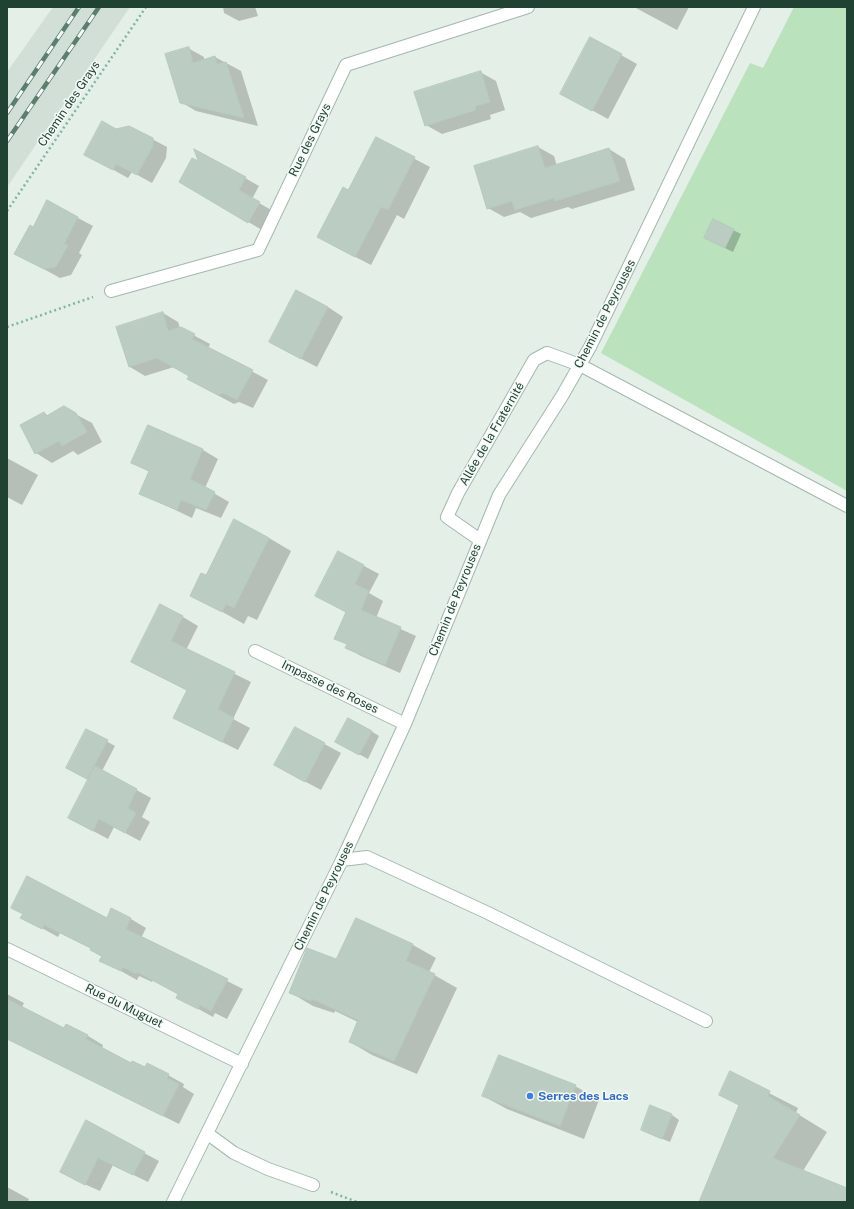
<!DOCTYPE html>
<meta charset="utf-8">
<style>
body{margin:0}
#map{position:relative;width:854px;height:1209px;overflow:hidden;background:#e3efe7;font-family:"Public Sans",sans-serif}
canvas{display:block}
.frame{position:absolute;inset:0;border:8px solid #204233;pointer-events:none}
</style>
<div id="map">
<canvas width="854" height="1209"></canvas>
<div class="frame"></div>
</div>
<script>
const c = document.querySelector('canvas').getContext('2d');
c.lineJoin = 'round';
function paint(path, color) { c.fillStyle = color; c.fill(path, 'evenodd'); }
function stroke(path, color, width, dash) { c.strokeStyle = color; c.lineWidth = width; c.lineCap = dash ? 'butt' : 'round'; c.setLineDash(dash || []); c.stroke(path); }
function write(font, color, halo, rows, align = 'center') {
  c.font = font + ' "Public Sans",sans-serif'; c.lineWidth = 3; c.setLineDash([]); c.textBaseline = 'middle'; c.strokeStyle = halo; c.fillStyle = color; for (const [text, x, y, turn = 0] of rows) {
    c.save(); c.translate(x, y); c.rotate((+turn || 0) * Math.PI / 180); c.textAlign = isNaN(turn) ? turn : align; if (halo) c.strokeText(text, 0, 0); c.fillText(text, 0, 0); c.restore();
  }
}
paint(new Path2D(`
 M53,7h77l-123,180v-115z`), '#d1dfd6');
paint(new Path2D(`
 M794,7h53v484l-246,-138 149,-290 13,5z`), '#bae2bd');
paint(new Path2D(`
 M223,7h32l3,9 -19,5 -15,-8z
 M634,7h55l-12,23z
 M188,48l16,9v3l11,-3 26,14 17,55 -62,-15 -15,-9z
 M621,55l16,9 -29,55 -31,-17z
 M480,72l16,9 9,29 -15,5 1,4 -49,15 -16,-9z
 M116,130l36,9 15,8 -1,11 -14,25 -20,-11 -4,6 -27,-15z
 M377,139l53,28 -26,52 -7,-4 -26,50 -37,-19 15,-55z
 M538,147l16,9 3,10 52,-17 16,10 10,31 -63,19 -4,-2 -37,11 -11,-6 -16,5 -16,-9z
 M245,178l14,8 -7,13 21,12 -11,19 -82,-48z
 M48,202l45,24 -14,27 3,2 -11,20 -11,3 -29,-16 3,-34z
 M733,230l8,4 -8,18 -20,-10z
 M328,307l15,10 -26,50 -31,-16z
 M163,313l15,9 2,6 30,16 -2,4 60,32 -15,28 -14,-6 -5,2 -30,-16 -14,-12 -16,-9 -29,9 -15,-9z
 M64,408l28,15 10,19 -24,13 -5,-4 -21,12 -16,-10 8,-40 5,3z
 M148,426l55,24 15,9 -13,29 24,14 -8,16 -25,-10 -4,10 -52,-25 10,-21 -18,-10z
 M7,458l31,17 -16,30 -15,-8z
 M269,538l22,13 -34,69 -9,-4 -4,8 -52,-29 14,-19z
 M338,552l41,22 -10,19 14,8 -7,17 40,18 -16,37 -39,-17 -14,-8 1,-3 -12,-7 11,-26z
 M183,617l15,9 -12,24 65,32 -18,37 17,9 -12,22 -64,-32 14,-27 -56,-29z
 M295,728l46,25 -20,37 -30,-16z
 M86,730l29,16 -13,25 49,27 -9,19 8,5 -10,19 -26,-14 -6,12 -39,-21 20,-38 -14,-7z
 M371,731l8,5 -11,23 -24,-13z
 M22,917l109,2 15,9 -5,10 102,51 -16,30 -12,-6 -2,4 -20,-11 -14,-12 -26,-14 -1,2 -13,-6 -2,4 -36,-20 1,-3 -11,-7 1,-1 -32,-16 -2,4z
 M357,919l56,26 23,13 -7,14 28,16 -40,86 -45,-19 -22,-13 8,-20 -23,-11 -1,2 -21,-7 -22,-13 46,-33z
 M7,994l17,9 -2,4 43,23 2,-4 21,10 15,9 -1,4 30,15 14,4 2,-4 36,20 -1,3 11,7 -15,30 -172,-86z
 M730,1073l68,35 -2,5 31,19 -24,39 44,19v12h-147l40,-96z
 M575,1086l24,14 -15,39 -77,-30 -24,-13z
 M672,1115l7,5 -9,22 -20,-8z
 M86,1122l73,39 -11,21 -35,-17 -13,26 -25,-11z
 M7,1187l22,12 -1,3h-21z`), '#0003');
const building = new Path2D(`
 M590,37l32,17 -30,57 -32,-17z
 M189,47l4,16 22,-7 2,8 9,-2 18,56 -64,-15 -15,-49z
 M481,71l9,31 -15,4 1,4 -51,16 -11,-34z
 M102,121l14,8 13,-3 24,12v8l-16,29 -21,-11 -3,6 -29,-15z
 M376,137l39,20 -27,53 -7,-3 -26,50 -38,-20 26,-50 5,3z
 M538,146l7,22 64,-20 11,33 -65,20 -1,-3 -39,12 -3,-9 -25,8 -13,-43z
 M194,149l52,28 -7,13 21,12 -12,21 -69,-41 13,-24 6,3z
 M47,200l31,17 -14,27 4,1 -12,22 -12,2 -30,-15 16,-29 3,2z
 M713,219l21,10 -9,19 -21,-10z
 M296,290l32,17 -27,52 -32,-17z
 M163,312l5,19 13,-4 14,7 -3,5 61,31 -16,30 -14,-7 -5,2 -31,-16 2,-3 -32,-18 -28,9 -13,-40z
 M64,406l12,7 11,19 -25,14 -3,-5 -24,13 -15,-29 24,-13 2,4z
 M148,425l55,24 -13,30 25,13 -9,18 -25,-10 -4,10 -38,-16 10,-23 -18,-8z
 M234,519l35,19 -35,70 -8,-4 -4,8 -32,-16 11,-23 5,2z
 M338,551l26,14 -9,19 14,7 -8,19 40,17 -16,38 -40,-17 2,-4 -13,-5 12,-27 -31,-16z
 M160,604l23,12 -12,25 64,31 -17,37 16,9 -12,24 -49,-24 14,-28 -56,-28z
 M348,718l24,13 -13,24 -24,-13z
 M295,727l30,16 -20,39 -31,-17z
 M86,729l22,11 -21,39 -21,-11z
 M95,766l42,23 -9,19 8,5 -11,20 -26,-14 -6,12 -25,-13z
 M27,876l80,42 4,-10 20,10 -5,11 102,50 -17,32 -11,-6 -2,4 -22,-11 2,-4 -41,-22 -1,2 -13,-7 -2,4 -22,-10 3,-5 -12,-6 1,-2 -47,-23 -2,4 -22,-11 3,-4 -12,-6z
 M356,918l57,26 -7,17 29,13 -41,87 -45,-19 9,-22 -46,-21 -1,2 -22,-8 18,-45 29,11z
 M7,999l57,29 2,-4 22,11 -2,4 45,24 1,-2 13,6 2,-4 22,11 -2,4 12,6 -16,32 -156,-77z
 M499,1055l77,30 -16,41 -78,-30z
 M730,1071l40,20 -2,5 32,19 -27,43 74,30v14h-148l40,-97 -20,-10z
 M650,1105l22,9 -10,25 -21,-9z
 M86,1120l59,32 -12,23 -35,-17 -13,27 -25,-13z`);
paint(building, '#bbcdc2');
stroke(building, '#b5c9bd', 1);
const minor = new Path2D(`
 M111,291l147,-41 88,-185 182,-58
 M480,540l-33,-23 11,-24 76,-133 13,-7 33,12 267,141
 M255,651l150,73
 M342,860l25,-3 121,56 218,108
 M7,949l235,115
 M208,1134l26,19 34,16 45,16
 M173,1202l169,-342 63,-136 94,-229 63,-99 28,-49 164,-340`);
stroke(minor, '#a5b8ad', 14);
stroke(new Path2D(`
 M7,211l139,-204
 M7,327l86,-30
 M331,1192l26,10`), '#80b69b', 2.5, [2, 3]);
stroke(minor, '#fff', 12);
const rail = new Path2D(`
 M7,113l72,-106
 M7,141l92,-134`);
stroke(rail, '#5b7e6e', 4.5);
stroke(rail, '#f4faf6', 3, [9]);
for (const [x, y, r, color] of [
 [530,1096,4,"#3f7fe0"]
]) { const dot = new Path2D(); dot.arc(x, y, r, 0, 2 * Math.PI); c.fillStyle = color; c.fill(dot); stroke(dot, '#f4faf6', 1.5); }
write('12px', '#204233', '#f4faf6', [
 ["Chemin des Grays",69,104,-56],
 ["Rue des Grays",310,140,-64],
 ["Chemin de Peyrouses",605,314,-63],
 ["Allée de la Fraternité",492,434,-60],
 ["Chemin de Peyrouses",455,600,-68],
 ["Impasse des Roses",330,687,26],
 ["Chemin de Peyrouses",324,896,-64],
 ["Rue du Muguet",124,1006,26]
]);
write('bold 12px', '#366cbe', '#f4faf6', [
 ["Serres des Lacs",538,1096]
], 'left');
</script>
